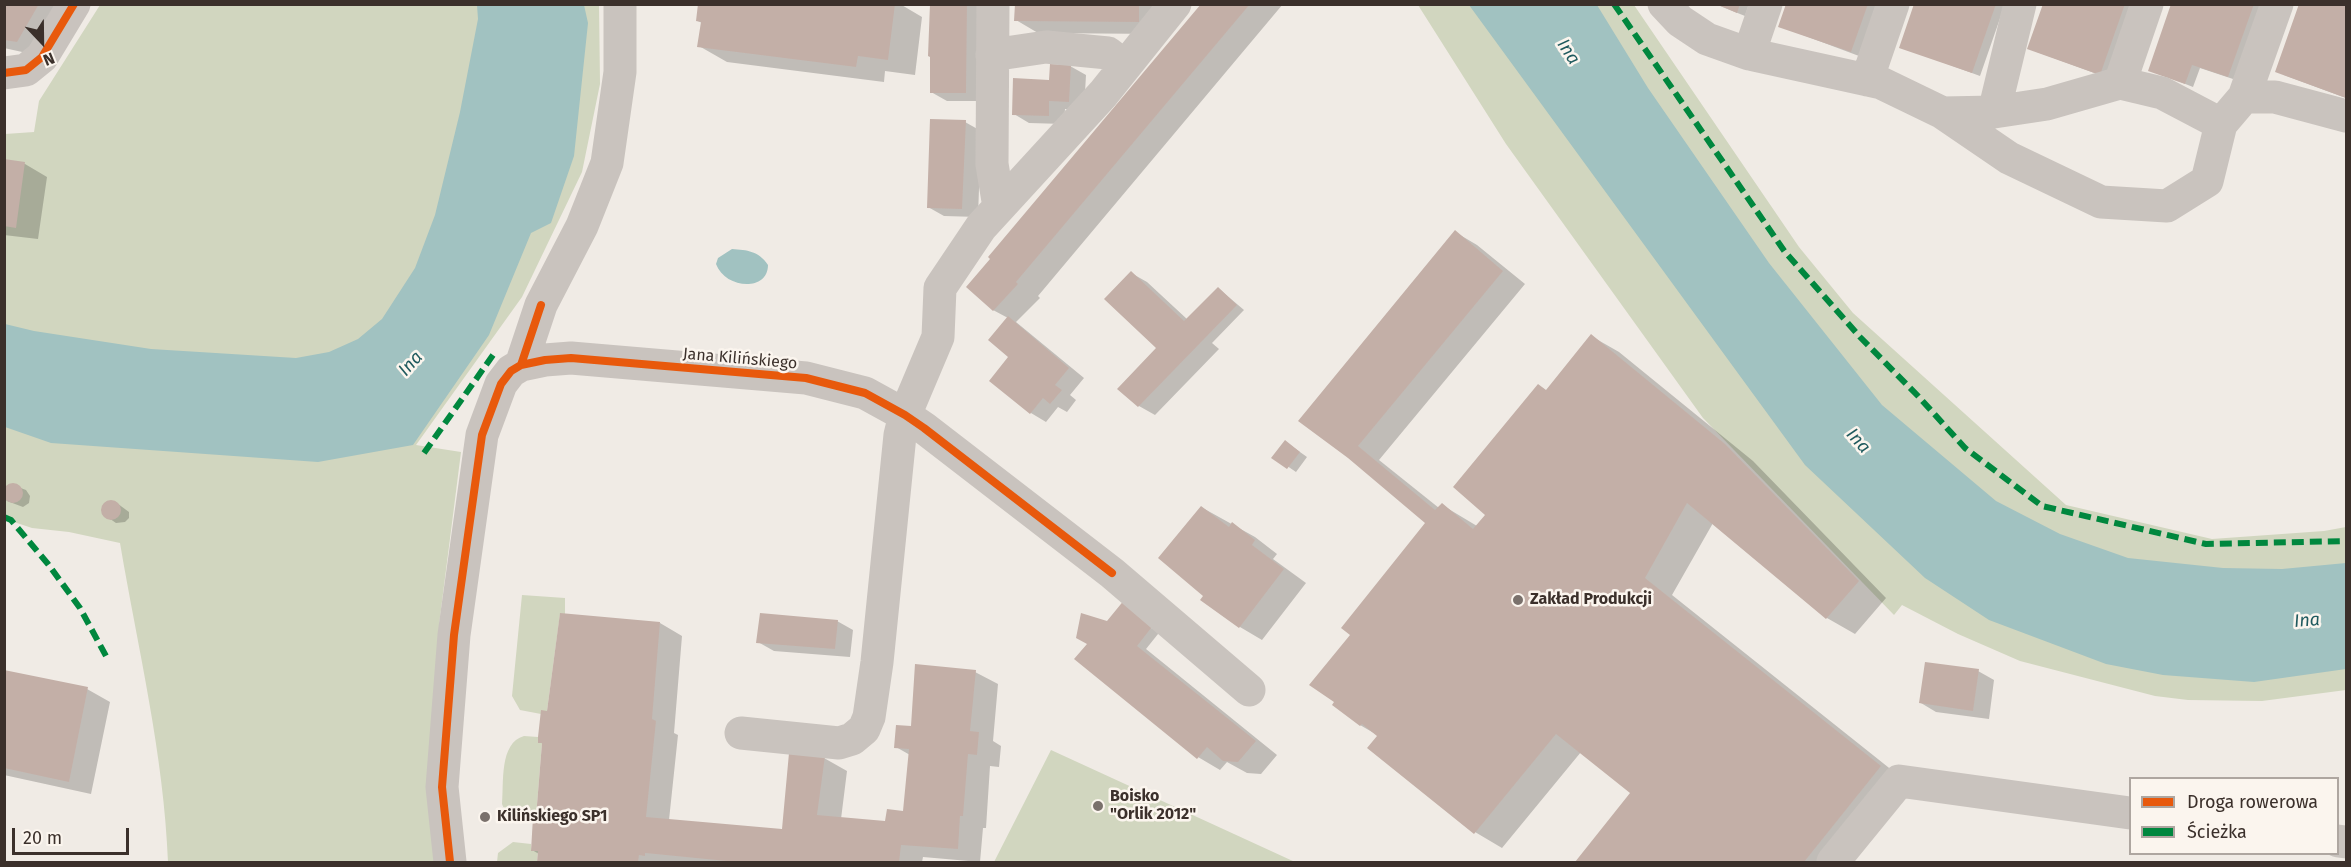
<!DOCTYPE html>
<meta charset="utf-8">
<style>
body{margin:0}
#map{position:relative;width:2351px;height:867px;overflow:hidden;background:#f0ebe5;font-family:"Fira Sans",sans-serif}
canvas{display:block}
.frame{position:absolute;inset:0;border:6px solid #3b302b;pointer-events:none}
.legend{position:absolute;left:2129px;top:777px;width:210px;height:78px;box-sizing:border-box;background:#fbf5ee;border:2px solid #aea6a0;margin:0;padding:8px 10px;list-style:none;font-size:18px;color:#3b302b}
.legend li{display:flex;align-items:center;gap:12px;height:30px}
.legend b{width:30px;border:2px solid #aea6a0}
.north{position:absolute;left:12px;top:12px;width:60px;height:60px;-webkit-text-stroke:4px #fbf5ee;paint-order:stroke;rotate:158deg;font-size:16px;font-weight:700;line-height:24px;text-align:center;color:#3b302b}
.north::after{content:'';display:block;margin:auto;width:21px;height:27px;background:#3b302b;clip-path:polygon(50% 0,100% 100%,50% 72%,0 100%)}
.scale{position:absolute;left:12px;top:828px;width:117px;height:27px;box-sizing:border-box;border:3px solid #3b302b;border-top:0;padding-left:8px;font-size:18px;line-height:21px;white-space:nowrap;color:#3b302b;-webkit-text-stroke:4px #fbf5ee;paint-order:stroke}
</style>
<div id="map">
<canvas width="2351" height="867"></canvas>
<div class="frame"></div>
<ul class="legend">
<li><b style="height:8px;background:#e8590c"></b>Droga rowerowa</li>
<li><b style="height:8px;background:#00873e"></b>Ścieżka</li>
</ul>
<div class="north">N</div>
<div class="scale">20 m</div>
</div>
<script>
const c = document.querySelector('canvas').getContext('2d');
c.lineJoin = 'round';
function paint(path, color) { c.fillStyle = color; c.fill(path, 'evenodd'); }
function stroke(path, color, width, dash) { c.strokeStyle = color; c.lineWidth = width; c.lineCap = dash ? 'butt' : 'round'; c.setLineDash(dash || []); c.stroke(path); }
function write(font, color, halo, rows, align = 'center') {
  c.font = font + ' "Fira Sans",sans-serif'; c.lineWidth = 5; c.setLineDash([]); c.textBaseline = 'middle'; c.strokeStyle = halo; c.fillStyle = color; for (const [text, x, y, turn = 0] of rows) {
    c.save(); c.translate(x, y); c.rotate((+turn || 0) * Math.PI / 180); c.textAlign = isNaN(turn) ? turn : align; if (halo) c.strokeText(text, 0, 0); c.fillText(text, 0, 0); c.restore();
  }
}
paint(new Path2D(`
 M100,5h499l1,79 -18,88 -60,125 -106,148 45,7 -22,173v237h-271c-4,-107 -30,-213 -48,-319l-51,-11 -37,-4 -27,-9v-385l29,-2 5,-31z
 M1418,5h216l165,242 54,66 213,192 146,34 112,-8 22,-4v163l-84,11 -74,-1 -33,-4 -135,-35 -62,-27 -56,-29 -8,10 -191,-197 -197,-274z
 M522,595l43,3v16h-5l-13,97 -6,3 -21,-4 -8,-14z
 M524,736l14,1v5l4,1 -6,74 -3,1v3c-15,-1 -25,-1 -31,-17 2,-21 -3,-61 22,-68z
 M1051,750l244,112h-301z
 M513,842l18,2v6l7,1 -1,11h-40l1,-9z`), '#d1d6bf');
paint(new Path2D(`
 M477,5h107l4,18 -14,133 -23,67 -20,10 -42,102 -76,110 -95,17 -267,-19 -46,-16v-103l29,7 117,18 145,9 33,-6 29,-13 24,-20 33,-51 20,-53 25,-103 18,-93z
 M1469,5h128l51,83 121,175 113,142 114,96 64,33 68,24 95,10 59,1 64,-6v106l-92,13 -91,-7 -57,-11 -117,-44 -64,-42 -120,-113z
 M732,249c15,1 27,2 36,16 0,27 -43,24 -52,-1l2,-6z`), '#a1c2c1');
paint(new Path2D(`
 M4,4h72l-31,53 -41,-9z
 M699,4h201l22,13 -7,58 -30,-4 -1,11 -157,-20 -28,-16 3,-23 -4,-2z
 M932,4h50l-1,97h-34l-16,-9z
 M1016,4h145v30l-123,-1 -22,-13z
 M1203,4h80l-245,292 2,2 -24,24 68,56 -14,17 6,5 -9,12 -9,-5 -12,15 -15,-9 -20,-57 -3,-38 -15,-8z
 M1715,4h34l-4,12z
 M1787,4h90l-18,52 -80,-30z
 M1916,4h89l-25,72 -79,-29z
 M2044,4h90l-26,74 -79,-29z
 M2173,4h90l-27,76 -36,-12 -7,19 -43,-17z
 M2301,4h45v94l-62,-23z
 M1070,66l16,9 -2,35 -19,-1 -1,15 -35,-1 -15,-9z
 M965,122l16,9 -3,86 -34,-1 -16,-9z
 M4,161l21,3 22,13 -9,62 -34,-4z
 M1455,232l22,13 48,39 -146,176 60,48 3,-3 35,21 10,-11 51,-130 9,6 44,-55 28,16 134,109 133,137 -31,36 -28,-16 -114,-95 -41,72 236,188 -63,79h-268l55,-69 -51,-41 -79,96 -27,-16 -96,-96 -19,-11 -8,-91 75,-111 -78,-66z
 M1131,273l16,9 41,38 30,-32 26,22 -32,33 7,6 -64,66 -16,-9 -19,-17 38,-41z
 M1286,442l21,15 -11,15 -22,-15z
 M10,484l16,6 4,6 -1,7 -6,4 -16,-6 -3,-4v-9z
 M114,501l15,11v6l-4,4 -9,1 -13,-9v-6l3,-6z
 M1201,507l54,30 22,17 -4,5 33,24 -44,57 -22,-13 -35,-31z
 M837,621l16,9 -3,27 -76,-6 -16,-9z
 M660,623l22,13 -8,97 4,2 -9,85 115,11 40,-73 23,13 -6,48 46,3 18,-10 5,-57 -14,-8 16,-19 63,-56 23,12 -5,57 8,5 -2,21 -9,-1 -4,62h-3l-3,34 -57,-5 -1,5h-384l1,-8 -7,-4 5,-32 6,-74 -3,-2 8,-29z
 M1114,625l48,4 -16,20 131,106 -16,19 -14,-1 -20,-11 -7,8 -22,-13z
 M1978,671l16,9 -5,39 -53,-7 -15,-9z
 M4,672l83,17 23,13 -19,92 -87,-19z`), '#0003');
paint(new Path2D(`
 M4,4h35l-22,38 -13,-2z
 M698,4h197l-7,56 -30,-4 -2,11 -159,-20 4,-25 -5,-1z
 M930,4h37l-1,89h-36v-36l-2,-1z
 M1015,4h124v18l-125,-1z
 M1201,4h49l-234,278 2,2 -25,27 -27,-24 24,-28 -2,-2z
 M1716,4h24l-3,9z
 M1786,4h82l-17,48 -73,-25z
 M1914,4h82l-24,69 -73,-25z
 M2043,4h82l-25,71 -73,-26z
 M2171,4h83l-26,73 -36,-12 -7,19 -37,-13z
 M2299,4h47v94l-71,-26z
 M1050,64l21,1 -2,37 -20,-1v15l-37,-1 1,-37 36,2z
 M930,119l36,1 -4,89 -35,-1z
 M4,159l21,3 -9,66 -12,-2z
 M1455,230l48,41 -145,175 77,64 7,-7 31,26 12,-14 -32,-28 85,-103 8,6 45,-56 134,110 134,137 -33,38 -139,-116 -42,75 236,188 -77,96h-229l55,-69 -74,-59 -82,100 -107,-86 10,-12 -15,-12 -2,2 -28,-21 2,-3 -25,-17 41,-50 -9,-7 84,-105 -77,-65 -50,-37z
 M1131,271l53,50 34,-34 19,18 -99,102 -21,-18 39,-41 -52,-49z
 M1008,316l61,52 -14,17 7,5 -12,14 -7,-6 -13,16 -41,-33 19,-24 -20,-17z
 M1285,440l15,12 -13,17 -16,-11z
 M3 493a10 10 0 1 1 20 0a10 10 0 1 1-20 0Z
 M101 510a10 10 0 1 1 20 0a10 10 0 1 1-20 0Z
 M1201,506l28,21 3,-5 23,18 -3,5 32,24 -45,59 -39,-28 3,-4 -45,-38z
 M1125,599l30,24 -18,23 119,95 -18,21 -15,-1 -16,-14 -10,12 -123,-100 13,-15 -11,-6 5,-25 26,8z
 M560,613l100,9 -8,97 4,2 -10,96 136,12 7,-76 36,3 -8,59 68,6 2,-12 16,2 6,-62 -15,-1 2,-23 15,1 4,-62 61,6 -6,61 9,1 -2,23 -9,-1 -5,62h-3l-2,33 -57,-4 -2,17h-162l-92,-9v3l-6,-1 -1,7h-101l1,-11h-7l2,-34h3l6,-74h-4v-6l3,-27 6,1z
 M760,613l78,7 -3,29 -79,-6z
 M1925,662l54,7 -6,42 -54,-8z
 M4,670l84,17 -19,95 -65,-14z`), '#c3afa7');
stroke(new Path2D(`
 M993,4l-1,160 7,43
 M1664,4l16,17 27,18 42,15 132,29 62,30 66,45 92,44 66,4 40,-25 14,-57 23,-27h31l71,19
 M1749,54l17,-50
 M992,55l54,-8 62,6 17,13
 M4,73l22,-3 16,-13 32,-53
 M1867,80l26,-76
 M2120,83l27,-79
 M2244,97l33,-93
 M1994,112l26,-108
 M1943,113l51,-1 53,-8 73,-21 42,10 59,31
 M521,365l24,-5 26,-2 235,20 59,15 40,22 19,13 188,145 137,117
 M741,733l98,10 13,-4 12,-10 5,-12 8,-55 23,-227 5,-20 33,-78 2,-49 41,-61 122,-133 72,-90
 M2338,841l8,1
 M450,862l-8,-75 12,-152 28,-200 19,-51 10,-13 10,-6 20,-60 41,-79 25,-63 13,-91v-68
 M1833,862l66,-81 231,32`), '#c9c3be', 33);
stroke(new Path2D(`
 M1614,4l171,248 75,85 58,59 47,52 77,58 164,38 140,-3
 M424,453l69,-98
 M4,517l7,3 37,44 32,44 26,48`), '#00873e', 6, [12, 6]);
stroke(new Path2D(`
 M4,73l22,-3 16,-13 32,-53
 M521,365l24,-5 26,-2 235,20 59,15 40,22 19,13 188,145
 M450,862l-8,-75 12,-152 28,-200 19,-51 10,-13 10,-6 20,-60`), '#e8590c', 8);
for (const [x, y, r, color] of [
 [1518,600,6,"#7a716c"],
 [1098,806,6,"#7a716c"],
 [485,817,6,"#7a716c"]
]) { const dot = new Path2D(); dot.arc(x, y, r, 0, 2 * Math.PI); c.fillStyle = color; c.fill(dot); stroke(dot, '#fbf5ee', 2); }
write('16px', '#3b302b', '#fbf5ee', [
 ["Jana Kilińskiego",740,359,5]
]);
write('bold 16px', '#3b302b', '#fbf5ee', [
 ["Zakład Produkcji",1530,600],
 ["Boisko",1110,797],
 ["\"Orlik 2012\"",1110,815],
 ["Kilińskiego SP1",497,817]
], 'left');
write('italic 18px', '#1f5a5e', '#fbf5ee', [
 ["Ina",1568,52,57],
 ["Ina",411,364,-48],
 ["Ina",1858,441,48],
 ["Ina",2307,621,-4]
]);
</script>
